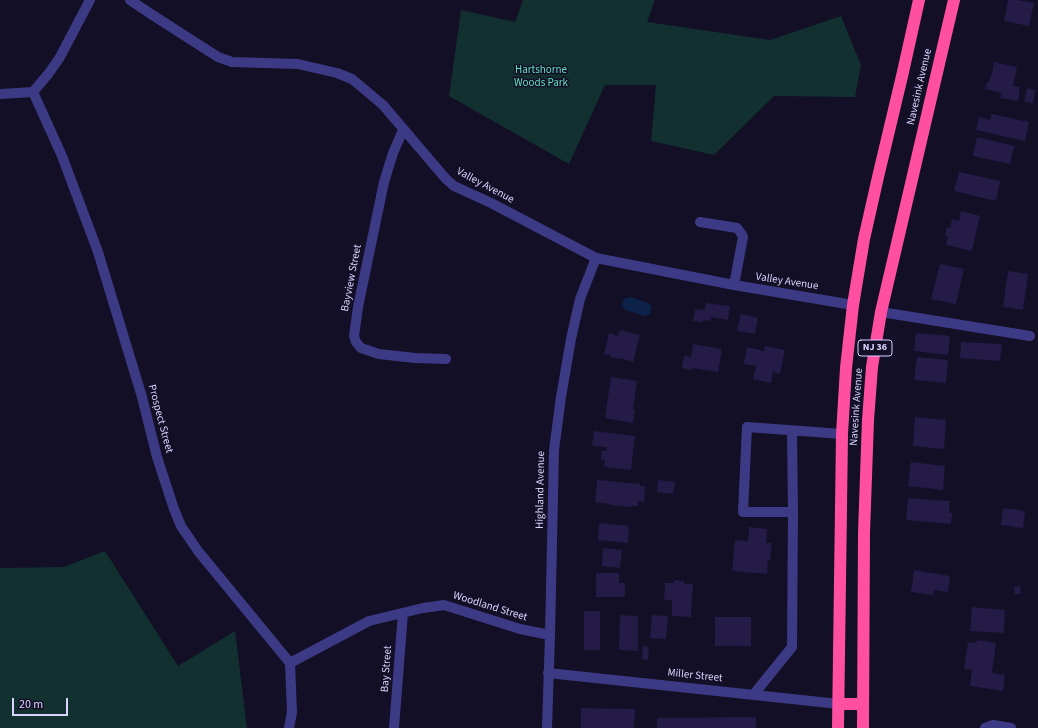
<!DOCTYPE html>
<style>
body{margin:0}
#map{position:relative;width:1038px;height:728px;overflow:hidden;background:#130f26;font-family:"Source Sans 3",sans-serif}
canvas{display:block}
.scale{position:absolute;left:12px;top:698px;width:56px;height:18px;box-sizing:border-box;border:2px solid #d9d4ff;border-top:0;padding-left:5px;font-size:12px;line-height:14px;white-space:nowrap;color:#d9d4ff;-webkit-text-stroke:3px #130f26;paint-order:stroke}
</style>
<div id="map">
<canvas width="1038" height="728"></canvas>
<div class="scale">20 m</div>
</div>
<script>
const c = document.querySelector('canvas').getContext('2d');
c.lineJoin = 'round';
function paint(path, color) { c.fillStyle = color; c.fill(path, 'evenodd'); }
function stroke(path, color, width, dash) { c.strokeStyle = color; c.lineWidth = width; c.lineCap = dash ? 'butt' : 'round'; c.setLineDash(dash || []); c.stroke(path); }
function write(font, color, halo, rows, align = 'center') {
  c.font = font + ' "Source Sans 3",sans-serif'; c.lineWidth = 3; c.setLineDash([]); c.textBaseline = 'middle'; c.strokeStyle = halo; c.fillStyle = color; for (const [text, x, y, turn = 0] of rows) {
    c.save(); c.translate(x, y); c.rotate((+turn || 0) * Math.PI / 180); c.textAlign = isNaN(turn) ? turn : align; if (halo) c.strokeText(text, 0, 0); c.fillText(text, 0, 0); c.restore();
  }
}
paint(new Path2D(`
 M523,0h132l-8,22 123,18 71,-24 20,49 -6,32 -81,-1 -60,59 -63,-14 5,-56h-51l-36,79 -120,-68 12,-86 54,12z
 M105,551l73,115 57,-35 12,97h-247v-160l64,-1z`), '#12302f');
paint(new Path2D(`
 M630,297l19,6 3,5 -2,6 -5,2 -20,-6 -3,-5 2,-6z`), '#0c2248');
paint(new Path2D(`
 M1008,0h9l17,3 -5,23 -25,-5z
 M994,62l23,5 -4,19 7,1 -2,14 -18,-3 2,-5 -17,-4 2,-7h2l2,-8 1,1z
 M1027,88l8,2 -2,13 -9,-1z
 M992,114l37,8 -4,19 -49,-11 3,-13 11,3z
 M977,137l37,9 -4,18 -37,-8z
 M959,172l41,9 -4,20 -42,-10z
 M961,211l19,5 -8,35 -26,-6 2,-9h-3l2,-9 3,1 2,-9 7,2z
 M940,264l24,5 -8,35 -25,-5z
 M1008,271l20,3 -5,36 -20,-3z
 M706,303l24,3 -2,14 -17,-3v4l-8,-1v2l-10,-1 2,-12 10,1z
 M741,314l17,4 -3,16 -18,-3z
 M620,330l20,5 -7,27 -13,-4 -1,1 -9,-2v-2l-6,-1 5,-21 9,3z
 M916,333l34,3 -2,19 -34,-4z
 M961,342l41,2 -2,17 -40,-3z
 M693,344l29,5 -4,23 -26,-4v2l-10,-2 2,-12 7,1z
 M765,346l20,4 -5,24 -7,-2 -2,11 -18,-4 3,-13 -12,-2 3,-17 17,4z
 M917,357l31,3 -2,23 -32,-3z
 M611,377l26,4 -4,28 2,1 -2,13 -28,-5z
 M915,417l31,3 -2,29 -31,-3z
 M594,431l41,5 -4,34 -27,-3 1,-7h-4l1,-9h4l1,-4 -15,-1z
 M911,462l34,4 -2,24 -35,-4z
 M597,480l43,4v2h5l-1,16 -6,-1v5h-6v1l-22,-2v-1l-15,-2z
 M658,480l17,2 -2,12 -16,-2z
 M908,498l42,3 -1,12h3l-1,11 -45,-4z
 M1003,508l22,3 -2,17 -22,-3z
 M599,523l30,3 -1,17 -30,-3z
 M749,527l18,2 -1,14h6l-2,17h-2l-1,14 -35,-3 3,-31 13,1z
 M603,548l19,2 -2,18 -18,-2z
 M914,570l36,6 -2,16 -14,-2 -1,5 -22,-3z
 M596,573h23v10h6v14h-29z
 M674,580l10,1v3h9l-2,33 -19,-1v-16h-8l1,-17h9z
 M1020,586l1,8h-6l-1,-7z
 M972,607l33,3 -1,23 -34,-2z
 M584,611h16v39h-16z
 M620,615l18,1v35l-19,-1z
 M652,615l16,1 -2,23 -16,-1z
 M715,617h36v29h-36z
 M977,640l19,3 -4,30 13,2 -2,16 -33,-5 2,-16 -8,-1 4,-27 8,1z
 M643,646l6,1 -1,13 -6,-1z
 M581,708l54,1 -1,19h-53z
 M756,717v11h-99v-10z`), '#241b47');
stroke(new Path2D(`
 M700,222l37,6 4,5 2,4 -9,48
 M793,512h-50l4,-85 95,7
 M754,694l38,-47 1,-135 -1,-81`), '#3d3a85', 10);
stroke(new Path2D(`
 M130,0l24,16 64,41 14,5 66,2 39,9 15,6 31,26 63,74 8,7 37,17 105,55 138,27 119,20
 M33,92l29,64 36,96 44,145 15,60 17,52 7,17 17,25 92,112 2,49 -3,16
 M0,94l33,-2 16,-19 11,-16 30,-57
 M403,130l-10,23 -9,29 -26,125 -4,29 2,6 5,6 18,6 36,4 31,1
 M881,312l149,24
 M290,663l79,-42 54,-13 21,-3 76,24 30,6
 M548,673l291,31
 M394,728l9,-115
 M547,728l3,-93 4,-185 7,-53 10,-58 9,-40 16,-41
 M985,728l8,-3 18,3`), '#3d3a85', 10);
stroke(new Path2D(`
 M839,704h24
 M838,728l4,-294 4,-66 7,-63 11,-66 14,-62 25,-105 16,-72
 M863,728l1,-195 4,-113 4,-53 9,-55 73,-312`), '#ff4fa3', 12);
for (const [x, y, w] of [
 [875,348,34]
]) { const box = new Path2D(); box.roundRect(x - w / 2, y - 8, w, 16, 3); c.fillStyle = '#130f26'; c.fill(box); stroke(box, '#d9d4ff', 1); }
write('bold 10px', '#d9d4ff', null, [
 ["NJ 36",875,348]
]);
write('11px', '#5fe0c0', '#130f26', [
 ["Hartshorne",541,71],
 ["Woods Park",541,84]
]);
write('11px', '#d9d4ff', '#130f26', [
 ["Navesink Avenue",920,87,-77],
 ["Valley Avenue",485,186,28],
 ["Bayview Street",352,278,-79],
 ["Valley Avenue",787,282,9],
 ["Navesink Avenue",857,407,-86],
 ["Prospect Street",160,419,75],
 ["Highland Avenue",541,490,-89],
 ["Woodland Street",490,607,17],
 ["Bay Street",387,669,-86],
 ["Miller Street",695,676,6]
]);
</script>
